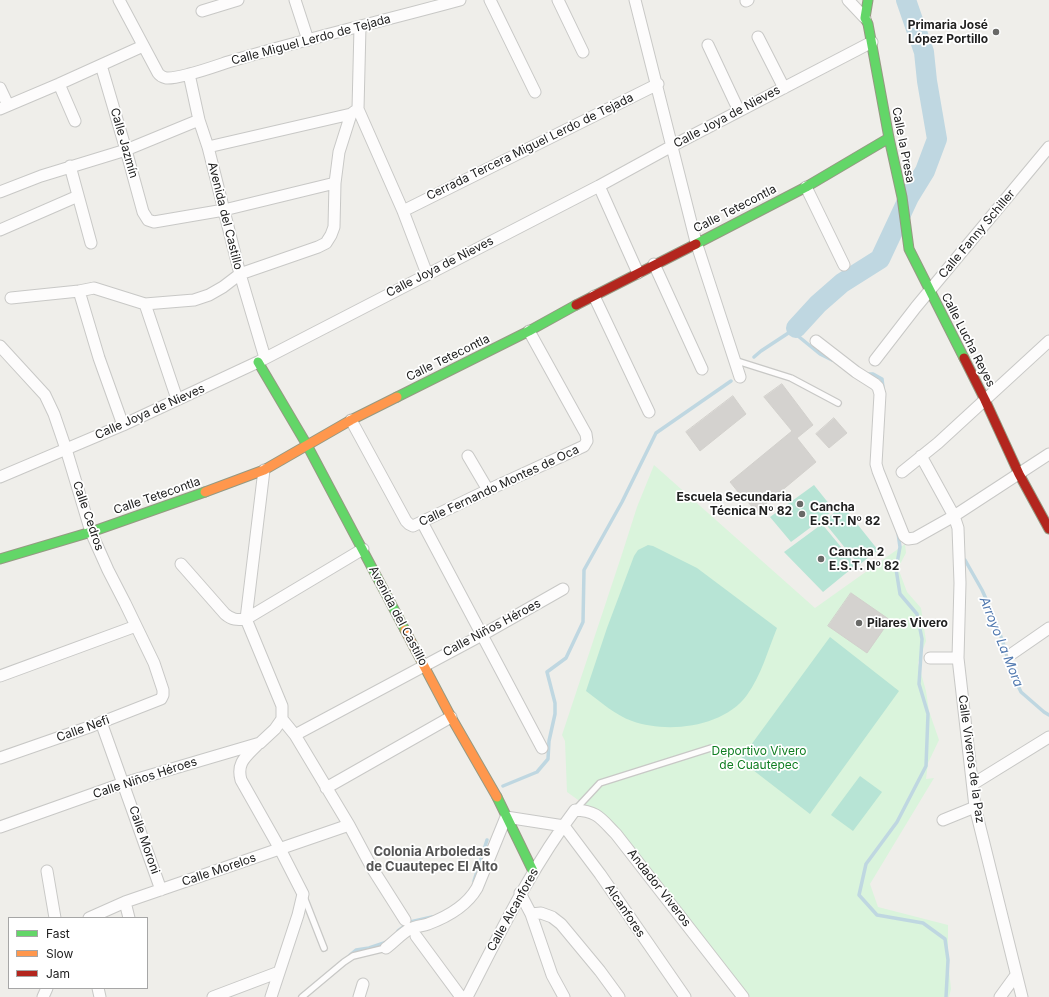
<!DOCTYPE html>
<meta charset="utf-8">
<style>
body{margin:0}
#map{position:relative;width:1049px;height:997px;overflow:hidden;background:#efeeea;font-family:Inter,sans-serif}
canvas{display:block}
.legend{position:absolute;left:8px;top:917px;width:140px;height:72px;box-sizing:border-box;background:#fff;border:1px solid #a6a6a6;margin:0;padding:5px 7px;list-style:none;font-size:12px;color:#212121}
.legend li{display:flex;align-items:center;gap:8px;height:20px}
.legend b{width:20px;border:1px solid #a6a6a6}
</style>
<div id="map">
<canvas width="1049" height="997"></canvas>
<ul class="legend">
<li><b style="height:5px;background:#63d668"></b>Fast</li>
<li><b style="height:5px;background:#ff974d"></b>Slow</li>
<li><b style="height:5px;background:#b3261e"></b>Jam</li>
</ul>
</div>
<script>
const c = document.querySelector('canvas').getContext('2d');
c.lineJoin = 'round';
function paint(path, color) { c.fillStyle = color; c.fill(path, 'evenodd'); }
function stroke(path, color, width, dash) { c.strokeStyle = color; c.lineWidth = width; c.lineCap = dash ? 'butt' : 'round'; c.setLineDash(dash || []); c.stroke(path); }
function write(font, color, halo, rows, align = 'center') {
  c.font = font + ' Inter,sans-serif'; c.lineWidth = 3.5; c.setLineDash([]); c.textBaseline = 'middle'; c.strokeStyle = halo; c.fillStyle = color; for (const [text, x, y, turn = 0] of rows) {
    c.save(); c.translate(x, y); c.rotate((+turn || 0) * Math.PI / 180); c.textAlign = isNaN(turn) ? turn : align; if (halo) c.strokeText(text, 0, 0); c.fillText(text, 0, 0); c.restore();
  }
}
paint(new Path2D(`
 M654,465l161,143 90,-64 1,9 -8,15 9,24 14,16 5,33 -8,22 8,28 3,20 10,29 -11,23 -2,16 8,-1 -64,106 8,23 70,18v35l3,29 -2,8h-199l-151,-182 -32,-23 -2,-51 -3,-6 60,-181 15,-47z`), '#daf4dc');
paint(new Path2D(`
 M814,485l20,25 -43,32 -21,-25z
 M842,505l36,45 -19,15 -35,-43z
 M822,524l34,41 -33,27 -39,-40z
 M648,545l5,1 44,22 80,60c-9,22 -16,48 -30,67 -23,32 -79,39 -115,26 -17,-6 -31,-19 -46,-30l21,-63 27,-72 4,-6z
 M830,637l69,54 -89,123 -70,-54z
 M860,776l22,16 -29,39 -22,-16z`), '#b7e4d5');
stroke(new Path2D(`
 M754,357l7,-6 35,-23 2,8 22,18 12,6
 M866,374h7l9,5 1,9
 M898,533l2,14 -4,22 4,25 17,20 5,25 -3,45 9,30 -2,52 -29,56 -31,42 -7,31 18,20 46,8 22,16 3,21 -2,37
 M965,560l17,30 10,22 13,36 5,21 11,23 23,20 5,3
 M503,786l34,-14 11,-13 1,-18 6,-27v-11l-8,-31 19,-14 17,-36 1,-52 38,-68 34,-69 75,-52
 M474,881l13,-41
 M398,931l12,-9 22,-5
 M350,955l6,-5 13,-2 18,-6`), '#bfd7e1', 3.5);
stroke(new Path2D(`
 M796,328l22,-24 24,-21 38,-24 29,-62 16,-26 12,-32 -10,-58 -3,-29 -18,-52`), '#bfd7e1', 20);
const building = new Path2D(`
 M782,384l31,41 -16,13 19,24 -60,50 -16,-20 -1,1 -9,-11 62,-51 -28,-34z
 M733,396l13,18 -46,37 -14,-19z
 M834,418l13,15 -18,15 -13,-14z
 M851,593l39,27 -23,33 -39,-27z`);
paint(building, '#d4d2cf');
stroke(building, '#d2d0cc', 1);
const lane = new Path2D(`
 M734,360l57,18 47,25
 M575,810l25,-27 111,-35
 M304,897l20,51
 M302,997l42,-35 9,-6 33,-8`);
const street = new Path2D(`
 M119,0l39,73c2,3 4,4 8,5 14,1 47,-11 62,-16 77,-23 155,-41 232,-62
 M295,0l13,40
 M490,0l45,92
 M558,0l25,52
 M635,0l61,242 44,135
 M848,0l17,18
 M746,1l2,-1
 M202,11l36,-11
 M360,27l-2,82 45,102 24,63
 M758,37l26,51
 M708,45l31,66
 M101,65l25,85 17,62 5,8 6,2 70,-12 111,-27
 M189,74l10,46 9,27 32,127 25,84
 M59,84l16,37
 M0,88l8,17
 M0,109l59,-25 84,-38
 M208,147l143,-33
 M70,166l21,77
 M599,186l39,87
 M806,187l38,78
 M0,192l41,-16 85,-26 73,-30
 M403,211l255,-127
 M0,230l78,-34
 M654,264l48,105
 M79,291l20,67 24,67
 M594,296l55,116
 M11,298l68,-7 15,-3 51,16 49,-4 15,-5 14,-8 17,-13 78,-27 8,-4 5,-8 3,-8 1,-44 4,-31 12,-38 7,-5
 M145,304l32,95
 M816,341l40,31 19,12 3,3 2,7 -4,70 2,7 26,65 4,3 7,-1 39,-22 95,-62
 M0,346l45,49 9,19 12,35 25,83 17,38 17,33 29,60 9,27v5l-2,4 -69,27 -92,32
 M875,360l41,-53 133,-160
 M351,420l55,101 3,3 4,2 75,-36 96,-44 3,-5 -1,-7 -57,-103
 M468,456l20,34
 M921,456l33,60 4,12 2,55 -2,75 17,149 47,190
 M264,470l-18,149 36,87v13l13,16 54,90 23,43 33,52
 M902,472l36,-29 111,-102
 M0,477l123,-52 135,-63 341,-176 73,-40 200,-104
 M422,522l120,226
 M181,564l44,50c7,6 12,6 21,5l117,-70
 M1013,653l36,-25
 M930,658h28
 M0,676l136,-50
 M101,722l60,168
 M295,735l187,-100 81,-46
 M258,744c-11,12 -22,18 -17,36l39,69 23,45 -5,21 -27,82
 M973,784l76,-47
 M326,788l125,-71
 M943,820l32,-13
 M564,826l36,48 85,123
 M0,827l124,-44 136,-40 15,-14 7,-10
 M47,871l8,47
 M520,893l11,21 21,61 12,22
 M125,902l4,16
 M531,914l10,-1 11,4 9,7 39,47 19,26
 M89,918l36,-16 224,-77
 M416,936l45,61
 M386,948c7,-5 17,-16 24,-19 6,-3 12,-3 18,-5 19,-7 38,-17 49,-36l29,-71 58,9
 M98,988l2,9
 M43,997l4,-9
 M213,997l66,-25
 M359,997l4,-13
 M467,997c33,-64 64,-129 108,-187 23,1 26,9 41,24l127,163
 M1000,997l16,-22`);
const fast = new Path2D(`
 M868,0l-3,18 3,6 21,114 13,59 7,52 55,109
 M696,244l110,-57 83,-49
 M258,362l49,83 98,185
 M397,397l132,-66 47,-26
 M0,559l91,-27 114,-40
 M497,797l36,74`);
const slow = new Path2D(`
 M205,492l59,-22 87,-50 46,-23
 M405,630l46,87 46,80`);
const jam = new Path2D(`
 M576,305l120,-61
 M964,358l21,42 34,74 30,55`);
stroke(lane, '#c8c8c6', 8);
stroke(street, '#c8c8c6', 13);
stroke(fast, '#959982', 11);
stroke(slow, '#959982', 11);
stroke(jam, '#959982', 11);
stroke(lane, '#fdfcfc', 5.5);
stroke(street, '#fdfcfc', 11);
stroke(fast, '#63d668', 9);
stroke(slow, '#ff974d', 9);
stroke(jam, '#b3261e', 9);
for (const [x, y, r, color] of [
 [996,32,4,"#696967"],
 [800,504,4,"#696967"],
 [802,514,4,"#696967"],
 [821,559,4,"#696967"],
 [859,623,4,"#696967"]
]) { const dot = new Path2D(); dot.arc(x, y, r, 0, 2 * Math.PI); c.fillStyle = color; c.fill(dot); stroke(dot, '#fff', 1.5); }
write('bold 12px', '#212121', '#fff', [
 ["Primaria José",988,25,"right"],
 ["López Portillo",988,39,"right"],
 ["Escuela Secundaria",792,497,"right"],
 ["Técnica Nº 82",792,511,"right"],
 ["Cancha",810,507],
 ["E.S.T. Nº 82",810,521],
 ["Cancha 2",829,552],
 ["E.S.T. Nº 82",829,566],
 ["Pilares Vivero",867,623]
], 'left');
write('12px', '#212121', '#fff', [
 ["Calle Miguel Lerdo de Tejada",311,40,-15],
 ["Calle Joya de Nieves",727,117,-28],
 ["Calle Jazmín",124,143,74],
 ["Calle la Presa",903,145,79],
 ["Cerrada Tercera Miguel Lerdo de Tejada",530,147,-26],
 ["Calle Tetecontla",735,209,-27],
 ["Avenida del Castillo",225,216,76],
 ["Calle Fanny Schiller",977,234,-50],
 ["Calle Joya de Nieves",440,267,-27],
 ["Calle Lucha Reyes",968,340,63],
 ["Calle Tetecontla",448,358,-26],
 ["Calle Joya de Nieves",150,412,-24],
 ["Calle Fernando Montes de Oca",499,486,-25],
 ["Calle Tetecontla",157,496,-19],
 ["Calle Cedros",88,516,71],
 ["Avenida del Castillo",398,616,62],
 ["Calle Niños Héroes",492,628,-28],
 ["Calle Nefi",83,729,-20],
 ["Calle Viveros de la Paz",971,759,82],
 ["Calle Niños Héroes",145,778,-18],
 ["Calle Moroni",144,840,71],
 ["Calle Morelos",219,870,-19],
 ["Andador Viveros",659,888,52],
 ["Calle Alcanfores",513,910,-61],
 ["Alcanfores",625,911,56]
]);
write('12px', '#107e22', '#fff', [
 ["Deportivo Vivero",759,751],
 ["de Cuautepec",759,765]
]);
write('italic 13px', '#5078af', '#fff', [
 ["Arroyo La Mora",1001,642,68]
]);
write('bold 13px', '#545454', '#fff', [
 ["Colonia Arboledas",432,852],
 ["de Cuautepec El Alto",432,867]
]);
</script>
